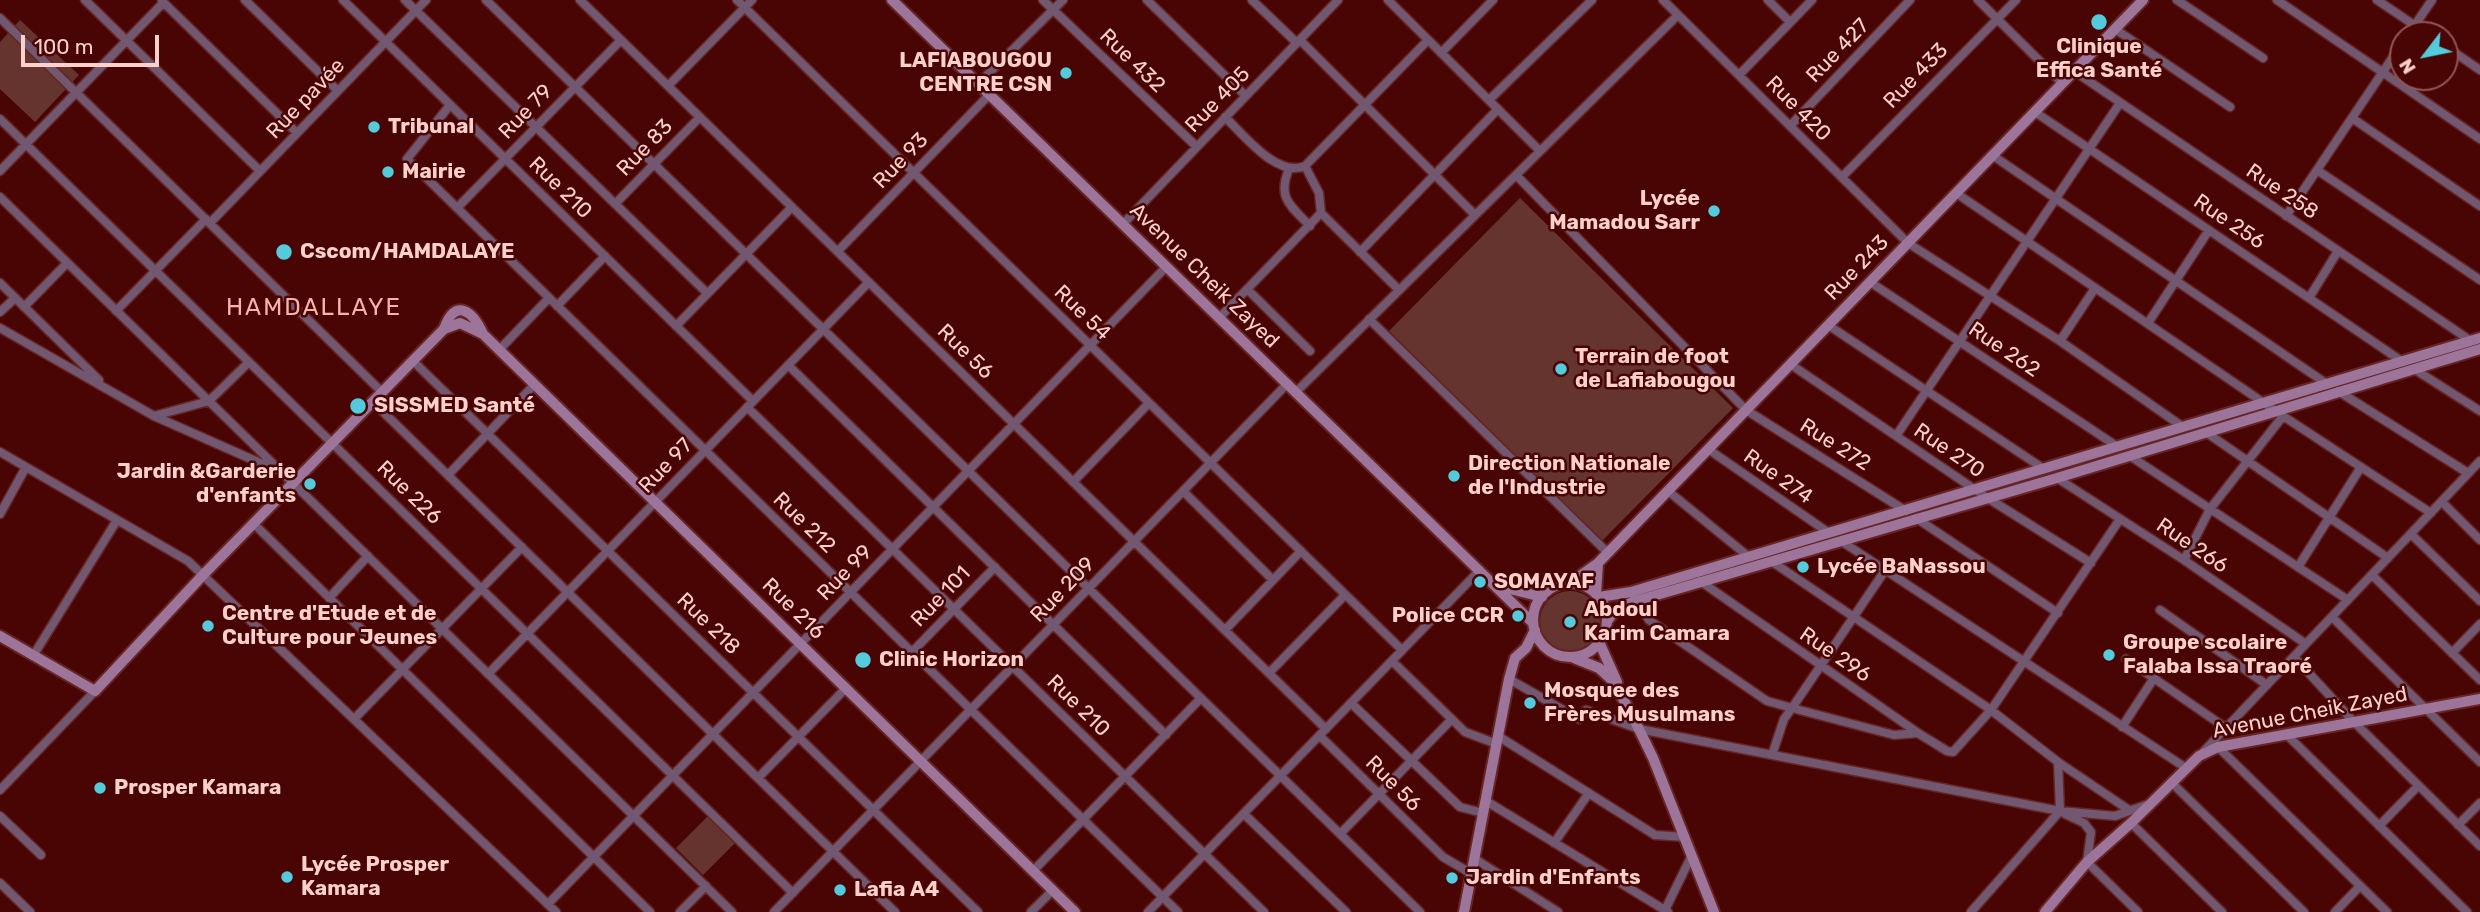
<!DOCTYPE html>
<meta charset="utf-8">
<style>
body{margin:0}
#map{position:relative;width:2480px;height:912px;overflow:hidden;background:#490404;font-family:Rubik,sans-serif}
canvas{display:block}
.north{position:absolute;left:2389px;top:21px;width:70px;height:70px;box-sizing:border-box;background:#490404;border:2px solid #915654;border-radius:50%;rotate:238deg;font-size:19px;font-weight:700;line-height:28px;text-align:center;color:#fdd1cb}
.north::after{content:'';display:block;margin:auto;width:24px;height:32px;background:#53cbdc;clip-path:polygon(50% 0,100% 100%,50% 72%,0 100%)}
.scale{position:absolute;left:21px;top:35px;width:138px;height:32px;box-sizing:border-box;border:4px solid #fdd1cb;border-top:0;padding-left:9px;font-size:21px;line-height:24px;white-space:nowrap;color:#fdd1cb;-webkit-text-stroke:5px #490404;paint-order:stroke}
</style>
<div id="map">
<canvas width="2480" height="912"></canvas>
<div class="north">N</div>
<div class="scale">100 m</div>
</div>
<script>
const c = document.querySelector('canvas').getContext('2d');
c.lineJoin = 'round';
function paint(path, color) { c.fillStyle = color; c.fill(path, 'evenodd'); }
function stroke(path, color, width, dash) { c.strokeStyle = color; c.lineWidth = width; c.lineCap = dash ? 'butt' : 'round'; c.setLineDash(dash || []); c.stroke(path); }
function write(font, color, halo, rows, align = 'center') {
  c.font = font + ' Rubik,sans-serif'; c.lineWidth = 5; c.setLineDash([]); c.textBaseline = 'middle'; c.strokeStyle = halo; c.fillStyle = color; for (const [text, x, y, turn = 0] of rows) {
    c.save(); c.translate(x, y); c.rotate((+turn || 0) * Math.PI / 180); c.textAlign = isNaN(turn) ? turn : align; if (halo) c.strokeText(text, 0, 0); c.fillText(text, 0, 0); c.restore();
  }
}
paint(new Path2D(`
 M20,20l59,55 -44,47 -35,-33v-47z
 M1520,198l213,210 -131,133 -213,-210z
 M1540 621a30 30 0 1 1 60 0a30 30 0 1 1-60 0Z
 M708,816l27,27 -32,32 -27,-27z`), '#65342e');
const street = new Path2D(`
 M85,0l175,171
 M245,0l93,91
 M343,0l410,401
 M405,0l302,293
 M486,0l934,912
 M580,0l746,729
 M737,0l665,650
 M1043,0l154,147
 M1147,0l99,96
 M1252,0l45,43
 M1388,0l152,151
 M1663,0l245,243 152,98 123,86
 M1768,0l22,22
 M1978,0l84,83
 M2177,0l86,58
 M2277,0l203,139
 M2377,0l52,35
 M162,1l135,132
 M0,18l382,374
 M2115,29l115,78
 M2408,35l24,-35
 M1300,40l175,175
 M2445,46l35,24
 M1441,53l52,-53
 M2074,71l397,270
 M1739,75l73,-75
 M978,84l85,-84
 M668,86l84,-86
 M1489,100l103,-100
 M450,105l-43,54 771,753
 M2035,112l368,250
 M1225,117c19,18 52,61 80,49l123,-126
 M2352,118l128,88
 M0,119l793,774
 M1790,126l120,-126
 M1992,155l335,229
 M1305,166l14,27 2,20 78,77
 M1289,169c-12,29 1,36 21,57
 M2317,170l163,110
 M0,171l163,-168
 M1516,175l230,235 160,101
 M1842,177l174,-177
 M1956,193l327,223 148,97
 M0,197l732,715
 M615,204l85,-87
 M457,208l164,-168
 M2286,216l117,-174
 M210,223l216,-223
 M1122,225l216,-225
 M838,251l151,-156
 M1360,252l138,-143
 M1870,282l248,165
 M0,283l99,97
 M1247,289l63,62
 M2309,298l29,-47
 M557,306l48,-50
 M24,307l43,-44
 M116,311l90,-92
 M0,312l15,-14
 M1220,317l101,-104
 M1369,319l239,234
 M2148,323l61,-93
 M1828,325l216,144
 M676,326l116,-119
 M0,328l154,88 122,54
 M2060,341l35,-53
 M499,350l50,-52
 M413,361l565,551
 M1790,364l196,133 105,66
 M788,365l378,370
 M2414,369l66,42
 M1297,391l381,-376
 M2338,391l130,82
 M373,402l522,510
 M747,407l517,505
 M154,416l55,-15 40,-39
 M2207,433l181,125
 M1896,436l224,-333
 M1708,449l121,84
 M0,452l188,109 368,351
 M2130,456l218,144
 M448,475l87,-91
 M2057,478l127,82 122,84
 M1073,482l76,-79
 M1183,491l90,89
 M1668,491l81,66
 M2442,502l38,38
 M0,514l26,-47
 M1916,518l142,95
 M253,523l397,389
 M2411,534l69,67
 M1841,541l345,227
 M2184,560l26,-51 73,-93
 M1771,561l220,149 67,52 71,48
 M2298,567l63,-100
 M2372,575l108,105
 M1700,581l218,152 29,18 6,1 38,-42 129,-191
 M1634,597l15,23 118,81 25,7 92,-136
 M329,598l39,-42
 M2160,610l107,75
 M2332,617l148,145
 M1225,630l76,-79
 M912,652l83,-85
 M2452,653l28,-29
 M33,656l84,-136
 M2294,657l60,65 126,124
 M2126,659l100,69
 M1392,661l73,71 32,12
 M1269,673l76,-78
 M488,674l381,-392
 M1509,679l70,40 7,-9 53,19 421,82 55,5 34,-12
 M1351,703l109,104 23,6
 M354,719l168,-172
 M2122,727l32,-49
 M2286,734l181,178
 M1320,736l123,121 29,17
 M1498,736l157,99 30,2
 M2218,747l169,165
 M2204,751l276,-290
 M1772,755l12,-36 8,-11 102,27 24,-2
 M758,778l88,-90
 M2171,782l133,130
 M0,790l95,-99
 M1486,801l182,111
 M1244,814l102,98
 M2065,814l19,9 7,9 -4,30 51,50
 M0,816l41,39
 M2131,823l91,89
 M2458,825l22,-22
 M2379,826l39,-40
 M1340,834l112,-115
 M1554,843l35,-50
 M1475,859l83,53
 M1033,871l168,-173
 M0,883l30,29
 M548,904l619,-638
 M680,912l26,-26
 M774,912l514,-529
 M1031,912l22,-22
 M1148,912l332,-342
 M1664,912l28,-57
 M1971,912l89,-101 -2,-49
 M2335,912l25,-26`);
const secondary = new Path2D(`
 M892,0l641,623
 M444,329l16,-6 23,11 592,578
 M1498,583l12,6 32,8
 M1570,583l28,-20 545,-563
 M1533 620a37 37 0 1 1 74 0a37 37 0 1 1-74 0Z
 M1596,594l2,-31
 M1599,597l32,-5 849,-254
 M1608,620c7,-11 16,-15 28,-19l421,-123 423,-129
 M0,636l95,55 108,-116 241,-246c11,-32 29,-18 39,5
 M1600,644l17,38
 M1574,658l25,10 14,13 20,36 20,41 61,154
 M1464,912l45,-233 6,-21 11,-10 9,-18
 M2045,912l42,-50 44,-39 68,-67 19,-9 262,-48`);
stroke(street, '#662524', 11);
stroke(secondary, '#662524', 14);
stroke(street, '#715870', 8);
stroke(secondary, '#9d759b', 10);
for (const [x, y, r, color] of [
 [2099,22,9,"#53cbdc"],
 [1066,73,7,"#53cbdc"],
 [374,127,7,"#53cbdc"],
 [388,172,7,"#53cbdc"],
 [1714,211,7,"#53cbdc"],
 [284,252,9,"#53cbdc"],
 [1561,369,7,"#53cbdc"],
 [358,406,9,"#53cbdc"],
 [1454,476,7,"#53cbdc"],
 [310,484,7,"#53cbdc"],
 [1803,567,7,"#53cbdc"],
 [1480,582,7,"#53cbdc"],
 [1518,616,7,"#53cbdc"],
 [1570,622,7,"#53cbdc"],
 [208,626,7,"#53cbdc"],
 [2109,655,7,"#53cbdc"],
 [863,660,9,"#53cbdc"],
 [1530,703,7,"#53cbdc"],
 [100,788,7,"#53cbdc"],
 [287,877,7,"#53cbdc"],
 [1452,878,7,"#53cbdc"],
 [840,890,7,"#53cbdc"]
]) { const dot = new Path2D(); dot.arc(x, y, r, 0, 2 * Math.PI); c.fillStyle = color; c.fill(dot); stroke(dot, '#490404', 2.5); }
write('bold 21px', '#fdd1cb', '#490404', [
 ["Clinique",2099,47,"center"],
 ["Effica Santé",2099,71,"center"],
 ["LAFIABOUGOU",1052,61,"right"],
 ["CENTRE CSN",1052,85,"right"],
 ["Tribunal",388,127],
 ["Mairie",402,172],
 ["Lycée",1700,199,"right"],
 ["Mamadou Sarr",1700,223,"right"],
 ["Cscom/HAMDALAYE",300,252],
 ["Terrain de foot",1575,357],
 ["de Lafiabougou",1575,381],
 ["SISSMED Santé",374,406],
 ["Direction Nationale",1468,464],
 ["de l'Industrie",1468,488],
 ["Jardin &Garderie",296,472,"right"],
 ["d'enfants",296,496,"right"],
 ["Lycée BaNassou",1817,567],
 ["SOMAYAF",1494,582],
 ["Abdoul",1584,610],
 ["Karim Camara",1584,634],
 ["Centre d'Etude et de",222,614],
 ["Culture pour Jeunes",222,638],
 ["Police CCR",1504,616,"right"],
 ["Groupe scolaire",2123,643],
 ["Falaba Issa Traoré",2123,667],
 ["Clinic Horizon",879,660],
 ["Mosquee des",1544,691],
 ["Frères Musulmans",1544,715],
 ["Prosper Kamara",114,788],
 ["Lycée Prosper",301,865],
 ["Kamara",301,889],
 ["Jardin d'Enfants",1466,878],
 ["Lafia A4",854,890]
], 'left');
write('21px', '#fdd1cb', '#490404', [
 ["Rue 427",1838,51,-46],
 ["Rue 432",1132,61,44],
 ["Rue 433",1916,76,-46],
 ["Rue pavée",306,99,-46],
 ["Rue 405",1218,100,-46],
 ["Rue 420",1798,109,45],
 ["Rue 79",526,112,-46],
 ["Rue 83",645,148,-46],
 ["Rue 93",901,161,-46],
 ["Rue 210",560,188,44],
 ["Rue 258",2282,192,34],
 ["Rue 256",2229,222,34],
 ["Rue 243",1857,268,-46],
 ["Avenue Cheik Zayed",1204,276,44],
 ["Rue 54",1082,313,44],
 ["Rue 262",2004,350,34],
 ["Rue 56",965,352,44],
 ["Rue 272",1835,445,32],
 ["Rue 270",1949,451,34],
 ["Rue 97",666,466,-46],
 ["Rue 274",1778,477,35],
 ["Rue 226",409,493,44],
 ["Rue 212",804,523,44],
 ["Rue 266",2192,546,34],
 ["Rue 99",845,573,-46],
 ["Rue 209",1063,590,-46],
 ["Rue 101",941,597,-46],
 ["Rue 216",793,609,44],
 ["Rue 218",708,624,44],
 ["Rue 296",1835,655,34],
 ["Rue 210",1078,706,44],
 ["Avenue Cheik Zayed",2310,713,-11],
 ["Rue 56",1393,784,45]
]);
c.letterSpacing = '2px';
write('24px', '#f5b3a9', '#490404', [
 ["HAMDALLAYE",314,308]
]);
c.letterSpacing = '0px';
</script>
